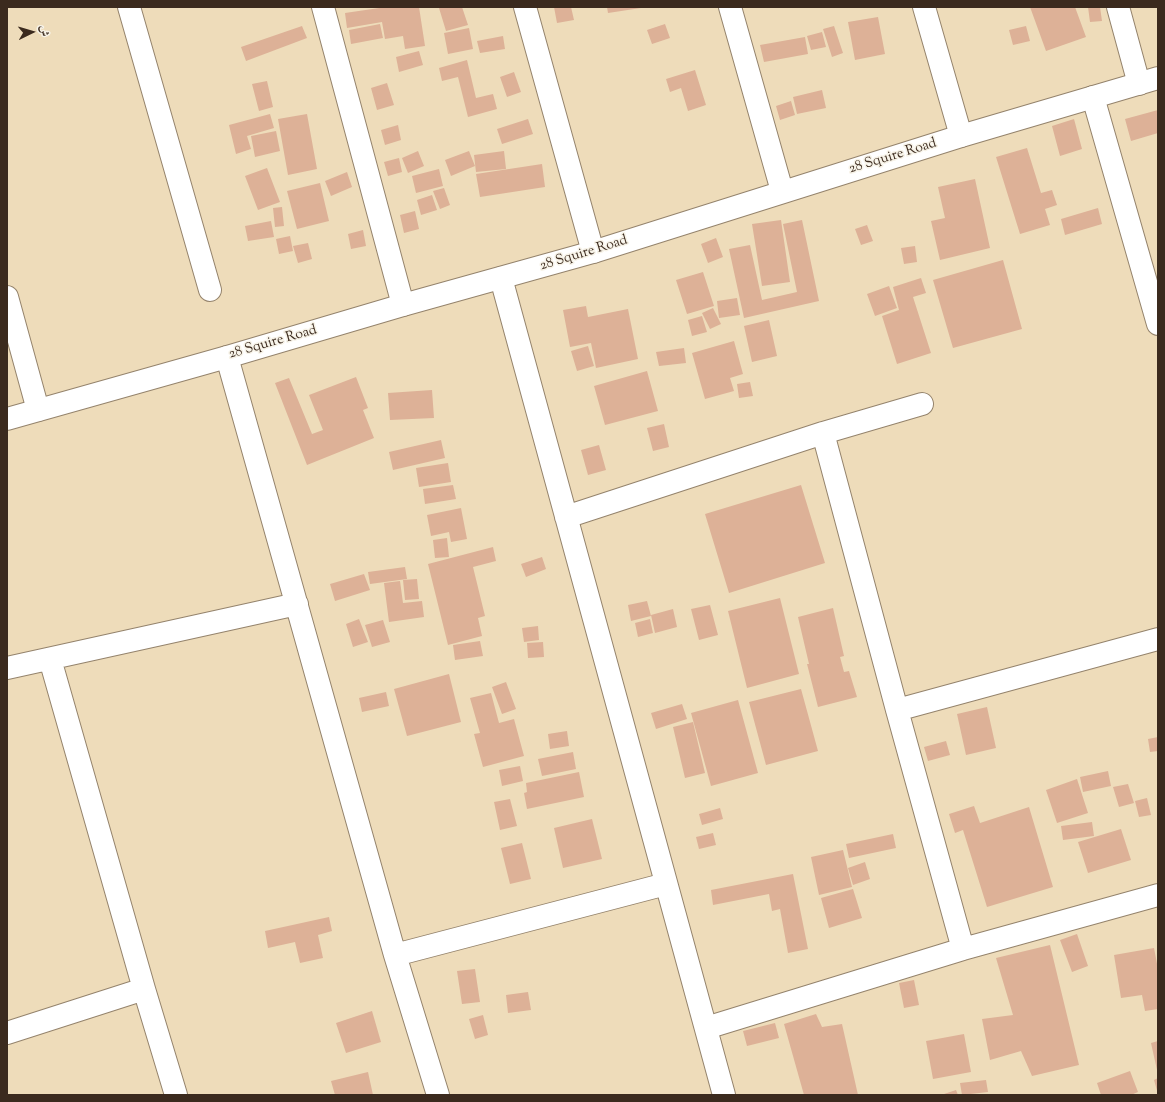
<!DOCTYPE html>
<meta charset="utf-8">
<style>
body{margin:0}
#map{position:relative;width:1165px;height:1102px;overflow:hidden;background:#eedcba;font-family:"Sorts Mill Goudy",Amiri,serif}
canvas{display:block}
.frame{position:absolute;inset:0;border:8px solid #3b2a1e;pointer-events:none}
.north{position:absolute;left:12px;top:12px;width:40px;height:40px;-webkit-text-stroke:3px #f7f3e8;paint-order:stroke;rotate:85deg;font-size:11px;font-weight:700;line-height:16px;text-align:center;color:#3b2a1e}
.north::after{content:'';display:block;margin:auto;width:14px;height:18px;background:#3b2a1e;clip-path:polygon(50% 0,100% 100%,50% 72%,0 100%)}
</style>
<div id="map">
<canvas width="1165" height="1102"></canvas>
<div class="frame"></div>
<div class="north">ش</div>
</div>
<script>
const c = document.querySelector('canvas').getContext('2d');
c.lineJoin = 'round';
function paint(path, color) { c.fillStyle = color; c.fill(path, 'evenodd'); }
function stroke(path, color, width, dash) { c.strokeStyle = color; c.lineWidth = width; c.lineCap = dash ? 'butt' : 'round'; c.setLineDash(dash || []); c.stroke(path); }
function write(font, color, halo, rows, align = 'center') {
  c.font = font + ' "Sorts Mill Goudy",serif'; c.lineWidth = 3; c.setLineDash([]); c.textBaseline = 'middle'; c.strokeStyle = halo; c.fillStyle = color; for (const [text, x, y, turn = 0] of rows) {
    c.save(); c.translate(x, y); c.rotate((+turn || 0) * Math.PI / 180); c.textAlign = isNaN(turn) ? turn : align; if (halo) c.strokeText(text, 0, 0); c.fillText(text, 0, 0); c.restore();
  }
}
paint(new Path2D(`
 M386,7h33l6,39 -20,3 -2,-13 -18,3 -3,-17 -35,6 -2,-15z
 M441,7h21l6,18 -22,6 -7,-23z
 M554,7h17l3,13 -17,3z
 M607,7h34v1l-33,5z
 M1030,7h45l11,30 -40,14z
 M1088,7h12l2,14 -12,1z
 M878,17l7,37 -30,6 -7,-38z
 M380,24l3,14 -32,6 -2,-14z
 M665,24l5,14 -18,6 -5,-14z
 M302,26l5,12 -61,23 -5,-14z
 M834,26l9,27 -11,4 -9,-28z
 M1026,26l4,15 -17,4 -4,-15z
 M469,28l4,21 -25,5 -4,-21z
 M822,32l4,15 -15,3 -4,-14z
 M503,36l2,13 -25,4 -3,-12z
 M805,37l3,17 -44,8 -4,-17z
 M419,51l4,14 -24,7 -3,-15z
 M467,60l9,38 17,-4 4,15 -29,8 -10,-40 -16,4 -3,-13z
 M695,70l11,35 -18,6 -7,-23 -11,4 -4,-13z
 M514,72l7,20 -14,5 -7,-20z
 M267,81l6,26 -14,4 -7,-27z
 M387,83l7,22 -17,5 -6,-22z
 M822,90l4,18 -29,6 -4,-17z
 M791,101l4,14 -15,5 -4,-14z
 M1158,110v23l-27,8 -6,-22z
 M270,114l4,14 -27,8 4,13 -15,5 -7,-29z
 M307,114l10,55 -29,6 -10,-56z
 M528,119l5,15 -31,10 -5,-15z
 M1074,119l8,30 -22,7 -8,-30z
 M398,125l3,15 -16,5 -4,-15z
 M276,131l4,20 -25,6 -4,-21z
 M1027,148l14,45 11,-3 5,15 -12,4 5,16 -30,9 -24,-77z
 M418,151l6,15 -16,7 -6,-15z
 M469,151l6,15 -24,10 -6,-16z
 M504,151l2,18 -30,3 -2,-17z
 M399,158l3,14 -14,4 -4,-14z
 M542,164l3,23 -65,10 -4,-23z
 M267,168l13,34 -22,8 -13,-34z
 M439,169l4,17 -27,7 -4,-17z
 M347,172l5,15 -21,9 -6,-15z
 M975,179l15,69 -50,12 -9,-39 14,-3 -7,-31z
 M320,183l9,38 -32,8 -10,-38z
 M444,188l6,17 -10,4 -7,-18z
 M432,195l5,15 -16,5 -4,-15z
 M282,207l2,19 -9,1 -2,-19z
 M1098,208l4,16 -37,11 -4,-16z
 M415,211l4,18 -15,4 -4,-18z
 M781,220l9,62 -28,4 -10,-62z
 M802,220l17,81 -75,17 -15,-69 21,-4 12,55 35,-8 -14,-68z
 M271,221l3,16 -26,4 -3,-15z
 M867,225l6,16 -12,4 -6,-16z
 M363,230l3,16 -15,3 -3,-15z
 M290,236l3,15 -14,3 -3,-15z
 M716,238l7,19 -15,6 -7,-19z
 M308,243l4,16 -14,4 -5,-17z
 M915,246l2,16 -13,2 -3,-16z
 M1003,260l19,69 -69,19 -20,-68z
 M703,272l11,34 -27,8 -11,-34z
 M921,278l5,15 -13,4 18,56 -34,11 -15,-48 17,-6 -6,-23z
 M889,286l8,22 -22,8 -8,-22z
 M737,298l3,17 -21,3 -2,-17z
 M586,306l2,11 40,-8 10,50 -42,9 -5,-25 -21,4 -7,-37z
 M713,308l8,16 -11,5 -8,-16z
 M702,316l5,16 -15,4 -4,-16z
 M769,320l8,36 -25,6 -8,-36z
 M734,341l9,33 -13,4 4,13 -29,8 -13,-46z
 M588,346l6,20 -17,5 -6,-20z
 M684,348l2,15 -27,3 -3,-14z
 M647,371l11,40 -53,14 -11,-39z
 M356,377l12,31 -5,2 11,28 -67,27 -32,-82 14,-5 23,56 11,-4 -14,-35z
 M750,382l3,14 -14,2 -2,-14z
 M432,390l2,28 -44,2 -2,-27z
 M664,424l5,23 -16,4 -6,-23z
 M441,440l4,18 -52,12 -4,-18z
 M599,445l7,25 -18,5 -7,-25z
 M448,463l3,19 -32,5 -3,-19z
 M453,485l3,14 -31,5 -2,-15z
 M801,485l24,78 -96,30 -24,-79z
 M461,508l6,31 -16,3 -2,-10 -18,4 -4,-21z
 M447,538l2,19 -14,1 -2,-18z
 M493,547l3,14 -23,6 12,49 -7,2 4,18 -34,9 -20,-81z
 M542,557l4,12 -20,8 -5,-13z
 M405,567l2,12 -37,5 -2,-12z
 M364,574l6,16 -35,11 -5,-17z
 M417,579l2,20 -14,1 -2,-20z
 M400,581l3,22 19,-2 2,16 -35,5 -5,-39z
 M780,598l19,76 -52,14 -19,-77z
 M647,601l4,15 -20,5 -3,-16z
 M710,605l8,30 -19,5 -8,-31z
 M833,608l11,48 -4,1 4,15 5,-1 8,26 -39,10 -11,-43h2l-11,-47z
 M673,609l4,18 -22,6 -4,-18z
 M359,619l9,23 -15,5 -7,-23z
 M650,619l3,14 -15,4 -3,-14z
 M383,620l7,22 -18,5 -7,-22z
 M538,626l1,14 -15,2 -2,-14z
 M480,641l3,15 -28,4 -2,-15z
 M543,642l1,15 -16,1 -1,-15z
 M449,674l12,48 -54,14 -13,-47z
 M506,682l10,27 -14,5 -10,-27z
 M801,689l17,62 -52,14 -17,-63z
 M386,692l3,14 -27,6 -3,-14z
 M491,693l8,30 15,-4 10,37 -41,11 -9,-33 6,-1 -10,-35z
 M738,700l20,73 -47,13 -20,-73z
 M682,704l5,15 -31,10 -5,-16z
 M987,707l9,41 -30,7 -9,-41z
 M693,722l12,51 -20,5 -12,-51z
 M567,731l2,15 -19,3 -2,-15z
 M1158,737v14l-8,1 -2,-13z
 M946,741l4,14 -22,6 -4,-14z
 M573,752l3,17 -34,7 -4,-17z
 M520,766l3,15 -21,5 -3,-16z
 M1108,771l3,15 -28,6 -3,-15z
 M579,772l5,25 -57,12 -3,-16 3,-1 -1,-9z
 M1077,779l11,34 -31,10 -11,-33z
 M1128,784l6,19 -15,4 -6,-20z
 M1147,798l4,17 -12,2 -4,-16z
 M510,799l7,27 -17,4 -6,-28z
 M974,806l6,17 49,-16 24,80 -66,20 -24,-77 -8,3 -6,-19z
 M720,808l3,11 -21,6 -3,-11z
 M592,819l10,40 -39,9 -9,-40z
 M1092,822l2,14 -31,4 -2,-14z
 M1121,829l10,31 -43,13 -10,-31z
 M713,833l3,12 -17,4 -3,-12z
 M893,834l3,14 -47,10 -3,-14z
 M522,843l9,36 -21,5 -9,-36z
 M843,850l9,37 -33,8 -8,-38z
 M865,862l5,17 -17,6 -5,-17z
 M793,874l15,75 -20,4 -8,-44 -8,2 -3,-17 -56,11 -2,-15z
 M853,889l9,29 -33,10 -8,-30z
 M329,917l3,14 -14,4 5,23 -23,5 -5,-21 -27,6 -3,-17z
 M1077,934l11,32 -16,6 -12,-32z
 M1050,945l29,120 -47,11 -11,-25 -31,9 -8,-41 31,-4 -17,-57z
 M1154,948l4,21v40l-13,2 -3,-16 -21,3 -7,-43z
 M475,969l5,33 -18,2 -5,-33z
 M914,980l5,25 -15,3 -5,-25z
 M528,992l3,18 -23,3 -2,-18z
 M372,1011l9,31 -35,11 -10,-30z
 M816,1014l6,13 20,-3 16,71h-54l-20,-71z
 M483,1015l5,20 -13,4 -6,-20z
 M775,1023l4,15 -32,8 -4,-15z
 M964,1034l7,38 -38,7 -7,-38z
 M1158,1041v29h-1l-6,-27z
 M1130,1071l8,21 -7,3h-30l-4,-12z
 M368,1072l5,23h-38l-4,-14z
 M1158,1078v16l-4,-14z
 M986,1080l2,12 -26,3 -2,-12z
 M956,1090l2,5h-17z`), '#ddb197');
const minor = new Path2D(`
 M129,7l81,283
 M323,7l80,298
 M525,7l68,245
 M730,7l52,184
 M924,7l37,129
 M1118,7l21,77
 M1093,97l65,227
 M501,278l223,817
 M7,297l31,113
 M227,357l168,598 43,140
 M823,433l74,277 66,239
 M566,517l257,-84 99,-29
 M50,659l94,330 32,106
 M7,668l290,-64
 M897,710l261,-71
 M395,955l271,-71
 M706,1028l257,-79 195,-54
 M7,1033l137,-44`);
const tertiary = new Path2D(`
 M7,419l220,-62 176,-52 190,-53 368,-116 197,-58`);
stroke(minor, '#94836c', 24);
stroke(tertiary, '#94836c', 24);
stroke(minor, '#fff', 22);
stroke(tertiary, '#fff', 22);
write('14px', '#3b2a1e', '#f7f3e8', [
 ["28 Squire Road",893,157,-17],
 ["28 Squire Road",584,254,-17],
 ["28 Squire Road",273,343,-16]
]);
</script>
